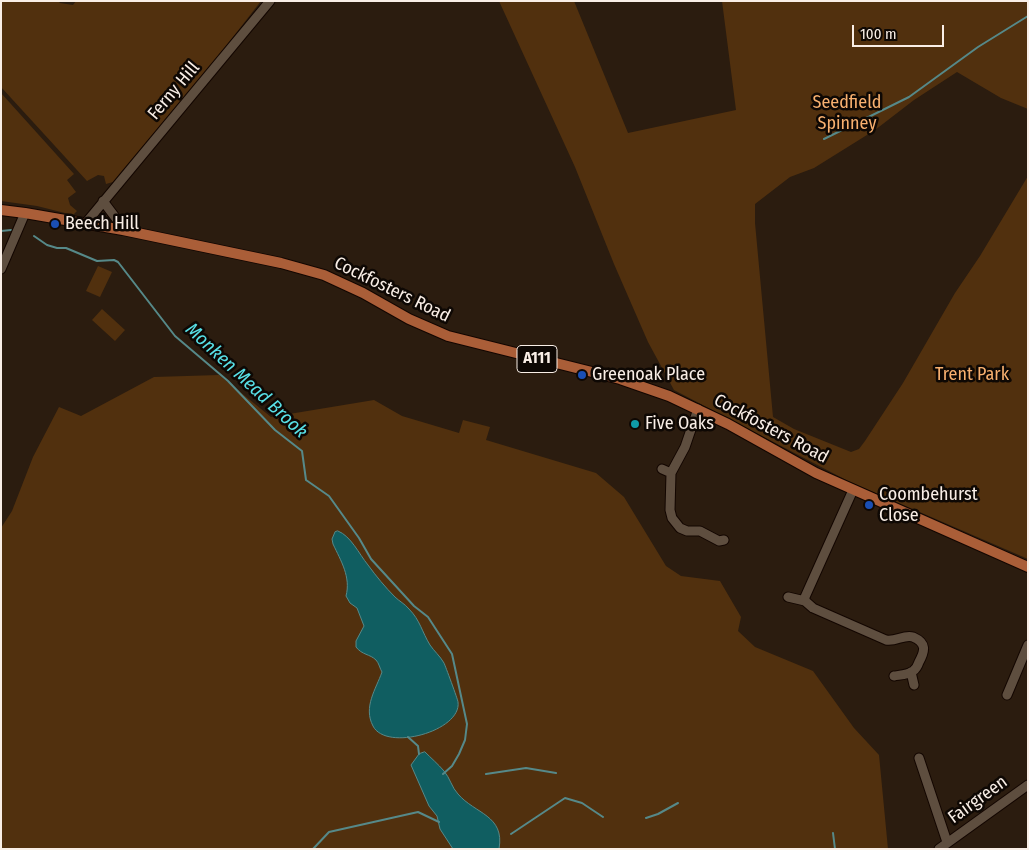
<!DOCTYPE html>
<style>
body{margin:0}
#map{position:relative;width:1029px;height:850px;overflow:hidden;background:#2b1c0f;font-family:"Fira Sans Condensed",sans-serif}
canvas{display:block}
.frame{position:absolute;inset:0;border:2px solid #f9eee6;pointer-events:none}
.scale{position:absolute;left:852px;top:25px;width:92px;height:22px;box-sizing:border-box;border:2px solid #f9eee6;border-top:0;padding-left:6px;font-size:15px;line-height:18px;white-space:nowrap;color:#f9eee6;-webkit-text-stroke:4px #0e0804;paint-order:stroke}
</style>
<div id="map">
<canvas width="1029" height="850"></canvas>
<div class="frame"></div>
<div class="scale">100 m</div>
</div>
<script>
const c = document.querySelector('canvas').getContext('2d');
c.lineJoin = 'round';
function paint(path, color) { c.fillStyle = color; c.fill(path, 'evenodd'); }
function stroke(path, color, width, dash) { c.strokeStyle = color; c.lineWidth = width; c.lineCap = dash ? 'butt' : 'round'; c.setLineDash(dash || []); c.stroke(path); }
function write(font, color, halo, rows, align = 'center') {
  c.font = font + ' "Fira Sans Condensed",sans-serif'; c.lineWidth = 5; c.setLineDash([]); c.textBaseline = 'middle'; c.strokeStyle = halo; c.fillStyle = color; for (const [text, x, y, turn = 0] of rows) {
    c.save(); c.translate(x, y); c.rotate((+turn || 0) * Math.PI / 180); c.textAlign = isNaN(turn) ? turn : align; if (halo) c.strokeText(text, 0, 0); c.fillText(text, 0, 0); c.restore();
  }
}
paint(new Path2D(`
 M1,1h57l2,2 13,2 3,-4h185l-49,63 -90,107 -9,11 -7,2 -2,-8 -6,-1 -11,6 -86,-94z
 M499,1h75l54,132 108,-23 -14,-109h306v108l-27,-11 -44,-26 -43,28 -39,30 -61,38 -24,9 -35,27v19l18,194 21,12 57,23 8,-3 6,-8 38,-58 52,-90 25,-37 48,-80v383l-180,-78 -174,-91 -26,-48 -34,-78 -39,-97z
 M1,93l73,81 -7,6 9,12 -8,6 2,7 7,6 -4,4 -36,-9 -36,-5z
 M98,266l14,6 -12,25 -14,-6z
 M102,309l23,21 -10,11 -23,-21z
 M219,375l52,42 103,-17 28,16 57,17 4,-13 27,7 -4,13 110,33 28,24 42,69 15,10 39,5 21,36 -3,14 17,16 58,24 41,57 25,27 9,94h-887v-321l11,-17 21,-54 26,-50 22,9 73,-39z`), '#51300e');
const water = new Path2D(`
 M338,531c13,5 21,23 30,34 8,11 17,22 27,32 4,4 10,7 14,12 11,11 13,23 21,36 4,6 10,11 14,18 1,2 14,37 14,39 4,29 -72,50 -85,24 -10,-19 3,-37 9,-54 -2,-3 -3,-9 -6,-12 -6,-6 -14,-5 -20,-13v-6l8,-15 -7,-18 -7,-5 -4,-7c5,-19 -5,-35 -13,-52l-1,-5 3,-7z
 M425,752c6,6 13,12 19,19 6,7 8,17 14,23 17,20 47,21 41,55h-46l-13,-20 -3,-13 -8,-10 -18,-41 8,-11z`);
paint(water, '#105e61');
stroke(water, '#568989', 1);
stroke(new Path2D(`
 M824,139l85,-42 69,-50 50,-31
 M1,231l10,-1
 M34,236l13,9 10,3h9l31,13 17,-1 4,2 57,74 53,45 47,49 27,21 4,29 23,16 30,42 12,21 43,47 14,11 24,37 15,70 -2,16 -6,14 -7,12 -9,8
 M408,737l10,9 1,8
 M486,774l40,-6 30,5
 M646,818l12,-4 20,-11
 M833,833l2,16
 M511,834l54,-36 17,5 21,14
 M313,849l16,-17 89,-20 21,10`), '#568989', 2);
const minor = new Path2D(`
 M103,201l15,20 5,9
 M85,224l185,-223
 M1,269l24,-56
 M698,409l-13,38 -14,26 -1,37 2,8 8,10 7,3h13l19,10 5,-1
 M662,469l9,4
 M788,597l17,4 8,7 73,32c10,2 18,-6 27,-3 14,6 12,14 6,25 -1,3 -3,7 -6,9 -5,4 -14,4 -19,5
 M805,601v-4l48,-107
 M911,672l3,13
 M1007,695l21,-50
 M919,758l28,84
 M939,849l89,-64`);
const major = new Path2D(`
 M1,210l24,3 98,17 158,33 43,12 39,18 46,26 39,17 172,43 49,17 59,28 88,49 212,94`);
stroke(minor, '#130600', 11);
stroke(major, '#130600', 12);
stroke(minor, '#5e4e3f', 9);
stroke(major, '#aa5e38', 10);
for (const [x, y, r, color] of [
 [55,224,5,"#1a4fb4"],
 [582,375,5,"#1a4fb4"],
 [635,424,5,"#0f9aa8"],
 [869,505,5,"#1a4fb4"]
]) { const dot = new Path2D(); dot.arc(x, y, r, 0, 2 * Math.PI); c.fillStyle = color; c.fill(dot); stroke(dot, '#0e0804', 2); }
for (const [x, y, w] of [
 [537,359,40]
]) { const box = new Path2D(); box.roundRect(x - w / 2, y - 13.5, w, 27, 4); c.fillStyle = '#0e0804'; c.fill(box); stroke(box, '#f9eee6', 1); }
write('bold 16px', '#f9eee6', null, [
 ["A111",537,359]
]);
write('18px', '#f9eee6', '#0e0804', [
 ["Ferny Hill",174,91,-50],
 ["Cockfosters Road",392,290,26],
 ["Cockfosters Road",771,429,28],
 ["Fairgreen",978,800,-36]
]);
write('18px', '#f8b06f', '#0e0804', [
 ["Seedfield",847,103],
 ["Spinney",847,124],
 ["Trent Park",972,375]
]);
write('18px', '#f9eee6', '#0e0804', [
 ["Beech Hill",65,224],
 ["Greenoak Place",592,375],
 ["Five Oaks",645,424],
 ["Coombehurst",879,495],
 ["Close",879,516]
], 'left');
write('italic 19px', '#58e0e7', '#0e0804', [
 ["Monken Mead Brook",246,381,43]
]);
</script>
